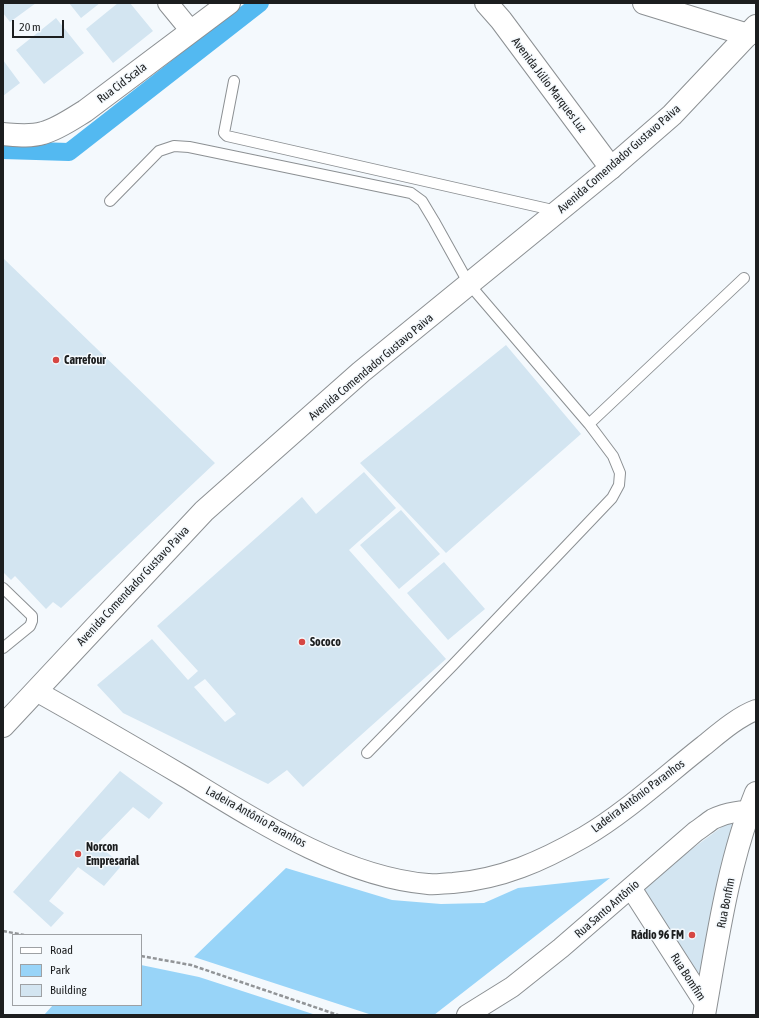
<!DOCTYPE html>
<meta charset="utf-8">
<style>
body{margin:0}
#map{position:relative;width:759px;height:1018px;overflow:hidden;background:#f4f9fd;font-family:"Asap Condensed",sans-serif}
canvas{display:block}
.frame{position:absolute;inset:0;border:4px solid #1c1e1f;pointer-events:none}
.legend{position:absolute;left:12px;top:934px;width:130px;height:72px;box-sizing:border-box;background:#f4f9fd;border:1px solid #9ea1a4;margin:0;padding:5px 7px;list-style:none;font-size:12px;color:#1c1e1f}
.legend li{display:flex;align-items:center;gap:8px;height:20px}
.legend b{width:20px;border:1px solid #9ea1a4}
.scale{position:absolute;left:12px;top:20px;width:52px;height:18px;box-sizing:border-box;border:2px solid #1c1e1f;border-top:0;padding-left:5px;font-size:12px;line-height:14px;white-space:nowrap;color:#1c1e1f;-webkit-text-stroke:3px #f4f9fd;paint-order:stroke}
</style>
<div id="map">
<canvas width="759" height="1018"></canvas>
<div class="frame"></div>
<ul class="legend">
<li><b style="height:5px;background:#fff"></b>Road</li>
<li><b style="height:11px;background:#98d4f8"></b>Park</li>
<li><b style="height:11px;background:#d3e5f1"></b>Building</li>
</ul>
<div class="scale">20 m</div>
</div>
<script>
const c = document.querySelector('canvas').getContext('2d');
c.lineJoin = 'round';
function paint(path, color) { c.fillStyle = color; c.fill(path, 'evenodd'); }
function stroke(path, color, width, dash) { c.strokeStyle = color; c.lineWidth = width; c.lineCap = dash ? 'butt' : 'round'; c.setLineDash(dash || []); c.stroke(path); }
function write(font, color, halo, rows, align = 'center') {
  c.font = font + ' "Asap Condensed",sans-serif'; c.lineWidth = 3; c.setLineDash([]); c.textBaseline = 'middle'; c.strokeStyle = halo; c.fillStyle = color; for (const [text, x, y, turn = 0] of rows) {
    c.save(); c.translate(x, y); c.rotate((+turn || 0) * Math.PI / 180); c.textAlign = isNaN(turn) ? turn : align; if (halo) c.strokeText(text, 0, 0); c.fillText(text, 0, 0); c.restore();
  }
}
paint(new Path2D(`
 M286,868l106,32 49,4 43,-1 34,-15 92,-10 -176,137h-62l-178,-58z
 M141,965l58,12 117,38h-272l9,-10h88z`), '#98d4f8');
stroke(new Path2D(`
 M3,150l66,2 191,-149`), '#53b9f1', 18);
paint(new Path2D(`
 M3,3h33l-26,19 -7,-9z
 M69,3h31l-19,15z
 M118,3h12l23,28 -40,32 -27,-34z
 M56,18l28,35 -40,31 -28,-34z
 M3,60l17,23 -17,13z
 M3,258l212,205 -154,145 -8,-6 -7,7 -31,-33 -4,4 -8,-8z
 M506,345l75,89 -135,119 -86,-90z
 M364,472l32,36 -47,42 97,109 -143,128 -16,-17 -19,14 -145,-71 -26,-28 55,-46 36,41 10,-9 -41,-45 145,-129 14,17zM205,679l31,35 -11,8 -31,-35z
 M401,510l39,44 -41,35 -39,-44z
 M444,562l41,47 -37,31 -41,-47z
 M120,771l43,32 -14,16 -16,-12 -36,37 25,21 -18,21 -26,-19 -29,34 15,12 -13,14 -38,-35z
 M734,818l-30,162 -68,-90z`), '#d3e5f1');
const service = new Path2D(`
 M234,81l-10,52 3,3 330,75
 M110,201l49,-50 15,-5 15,1 222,46 11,8 12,20 35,63 120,140 24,32 7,17 -1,12 -7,13 -160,168 -85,87
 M589,424l155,-146
 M3,588l29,28v5l-2,5 -27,22`);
const minor = new Path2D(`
 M168,3l23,28
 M36,691c50,28 100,57 149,86 72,44 158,100 243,107 8,1 17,-1 25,-1 49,-4 89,-22 131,-46 41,-24 80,-60 118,-90 15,-12 35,-30 54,-37
 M631,888l75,117
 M467,1015l45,-28 49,-39 134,-116c6,-4 12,-9 18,-13 12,-6 31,-10 43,-6`);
const tertiary = new Path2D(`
 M486,3l15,17 110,148
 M644,3l104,32
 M3,134c13,1 27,3 40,-1 15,-4 29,-14 42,-22l144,-108
 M704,1015c13,-73 24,-153 52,-222`);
const secondary = new Path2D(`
 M3,726l201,-215 157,-139 250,-204 61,-53 84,-89`);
stroke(service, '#8c9093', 12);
stroke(minor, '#8c9093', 22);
stroke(tertiary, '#8c9093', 24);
stroke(secondary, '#8c9093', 24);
stroke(new Path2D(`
 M3,931l21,4
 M141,956l50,9 147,50`), '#919497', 2.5, [4, 2]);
stroke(service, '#fff', 10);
stroke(minor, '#fff', 20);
stroke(tertiary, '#fff', 22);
stroke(secondary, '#fff', 22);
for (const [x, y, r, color] of [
 [56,360,4,"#d64743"],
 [302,642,4,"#d64743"],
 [78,854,4,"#d64743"],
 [692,935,4,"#d64743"]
]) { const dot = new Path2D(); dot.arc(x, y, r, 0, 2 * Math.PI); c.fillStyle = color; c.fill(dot); stroke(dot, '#f4f9fd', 1.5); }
write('12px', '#1c1e1f', '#f4f9fd', [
 ["Rua Cid Scala",122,83,-37],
 ["Avenida Júlio Marques Luz",549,85,53],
 ["Avenida Comendador Gustavo Paiva",619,159,-41],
 ["Avenida Comendador Gustavo Paiva",371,367,-40],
 ["Avenida Comendador Gustavo Paiva",133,586,-47],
 ["Ladeira Antônio Paranhos",638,796,-37],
 ["Ladeira Antônio Paranhos",256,817,29],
 ["Rua Bonfim",726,903,-79],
 ["Rua Santo Antônio",607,909,-41],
 ["Rua Bomfim",688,977,57]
]);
write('bold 12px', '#1c1e1f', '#f4f9fd', [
 ["Carrefour",64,360],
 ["Sococo",310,642],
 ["Norcon",86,847],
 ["Empresarial",86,861],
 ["Rádio 96 FM",684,935,"right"]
], 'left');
</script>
